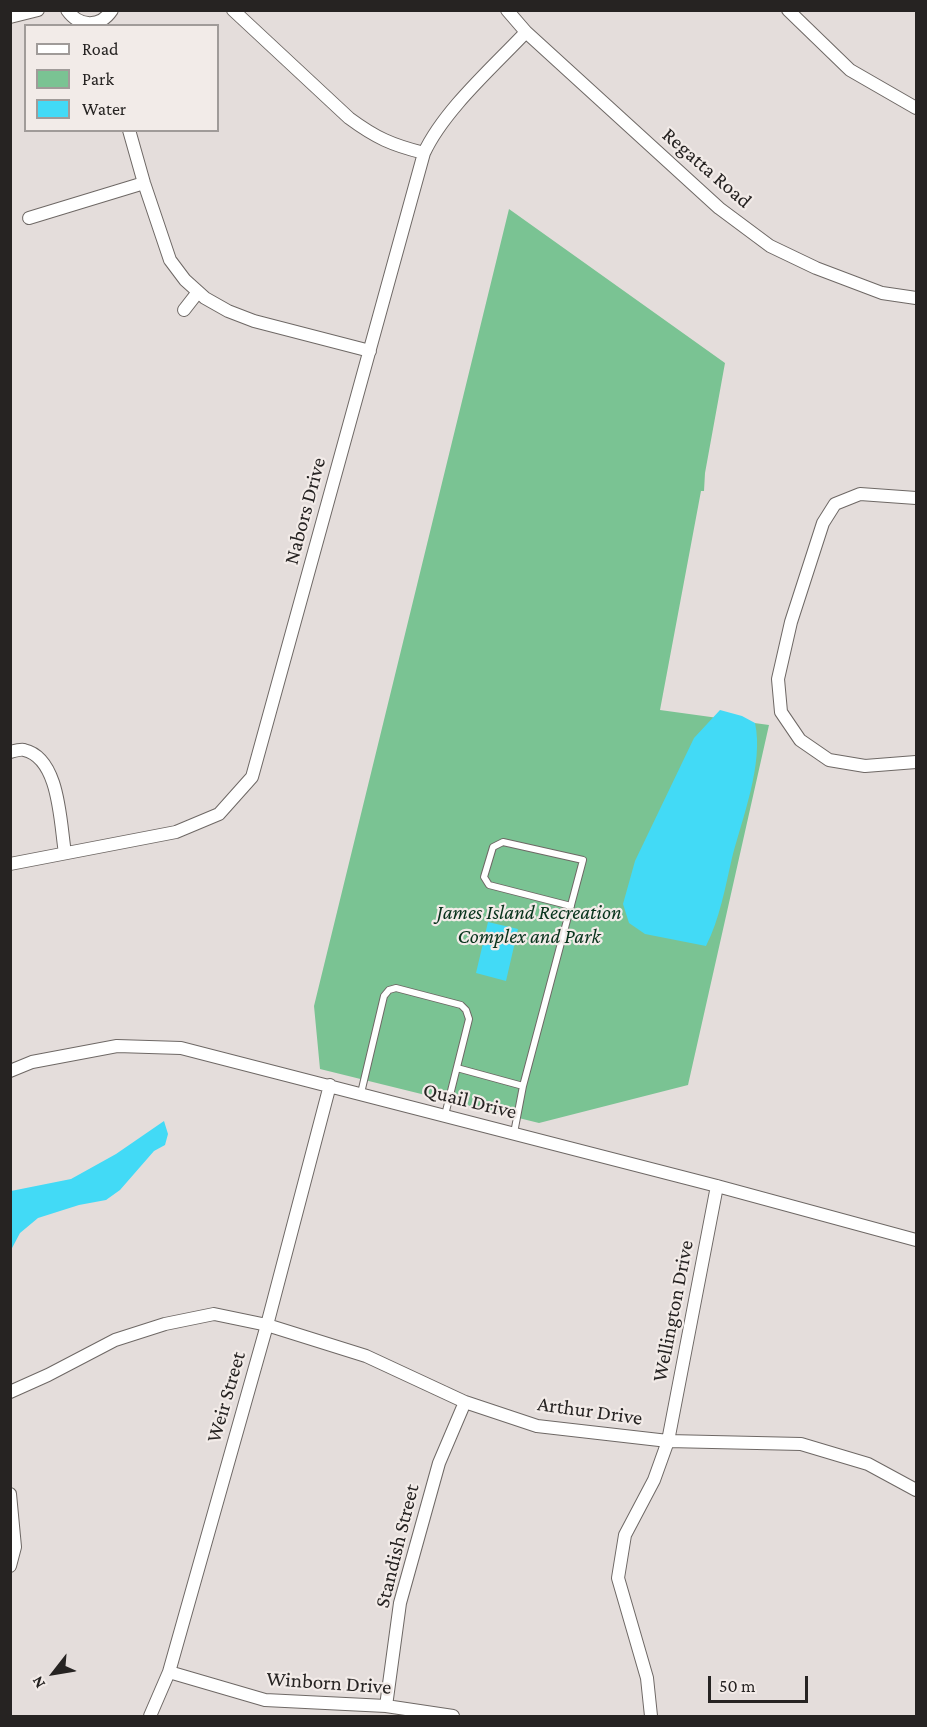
<!DOCTYPE html>
<style>
body{margin:0}
#map{position:relative;width:927px;height:1727px;overflow:hidden;background:#e4dddb;font-family:"Crimson Pro",serif}
canvas{display:block}
.frame{position:absolute;inset:0;border:12px solid #262322;pointer-events:none}
.legend{position:absolute;left:24px;top:24px;width:195px;height:108px;box-sizing:border-box;background:#f2ebe8;border:2px solid #a09b99;margin:0;padding:8px 10px;list-style:none;font-size:18px;color:#262322}
.legend li{display:flex;align-items:center;gap:12px;height:30px}
.legend b{width:30px;border:2px solid #a09b99}
.north{position:absolute;left:24px;top:1643px;width:60px;height:60px;-webkit-text-stroke:4px #f2ebe8;paint-order:stroke;rotate:239deg;font-size:16px;font-weight:700;line-height:24px;text-align:center;color:#262322}
.north::after{content:'';display:block;margin:auto;width:21px;height:27px;background:#262322;clip-path:polygon(50% 0,100% 100%,50% 72%,0 100%)}
.scale{position:absolute;left:708px;top:1676px;width:100px;height:27px;box-sizing:border-box;border:3px solid #262322;border-top:0;padding-left:8px;font-size:18px;line-height:21px;white-space:nowrap;color:#262322;-webkit-text-stroke:4px #f2ebe8;paint-order:stroke}
</style>
<div id="map">
<canvas width="927" height="1727"></canvas>
<div class="frame"></div>
<ul class="legend">
<li><b style="height:8px;background:#fff"></b>Road</li>
<li><b style="height:16px;background:#7ac393"></b>Park</li>
<li><b style="height:16px;background:#42daf6"></b>Water</li>
</ul>
<div class="north">N</div>
<div class="scale">50 m</div>
</div>
<script>
const c = document.querySelector('canvas').getContext('2d');
c.lineJoin = 'round';
function paint(path, color) { c.fillStyle = color; c.fill(path, 'evenodd'); }
function stroke(path, color, width, dash) { c.strokeStyle = color; c.lineWidth = width; c.lineCap = dash ? 'butt' : 'round'; c.setLineDash(dash || []); c.stroke(path); }
function write(font, color, halo, rows, align = 'center') {
  c.font = font + ' "Crimson Pro",serif'; c.lineWidth = 4.5; c.setLineDash([]); c.textBaseline = 'middle'; c.strokeStyle = halo; c.fillStyle = color; for (const [text, x, y, turn = 0] of rows) {
    c.save(); c.translate(x, y); c.rotate((+turn || 0) * Math.PI / 180); c.textAlign = isNaN(turn) ? turn : align; if (halo) c.strokeText(text, 0, 0); c.fillText(text, 0, 0); c.restore();
  }
}
paint(new Path2D(`
 M509,209l216,154 -20,110 -1,18h-3l-41,219 109,15 -81,360 -149,38 -219,-54 -6,-63z`), '#7ac393');
paint(new Path2D(`
 M720,710l22,6 13,7c9,40 -13,96 -23,135 -7,30 -12,60 -26,88l-61,-12 -16,-11 -6,-19 12,-43 59,-123z
 M488,922l30,7 -12,52 -30,-8z
 M164,1121l4,13 -3,11 -11,6 -34,39 -14,10 -27,5 -41,13 -18,15 -9,17v-59l60,-12 45,-25z`), '#42daf6');
const lane = new Path2D(`
 M457,1068l66,18 -9,47
 M523,1086l60,-226 -80,-18 -10,5 -9,30 5,8 82,21
 M361,1093l23,-97 5,-6 7,-2 65,17 5,5 3,9 -24,96`);
const street = new Path2D(`
 M67,10c12,17 33,18 45,0
 M233,10l116,108c27,20 43,27 75,35
 M507,10l19,22 193,176 51,38 46,22 66,25 34,5
 M788,10l62,60 66,38
 M10,17l28,-7
 M129,130l15,53 26,77 15,20 20,18 23,13 26,10 116,30
 M29,218l115,-35
 M184,310l14,-18
 M916,498l-56,-4 -25,10 -12,19 -32,99 -13,57 3,33 19,28 29,20 36,6 51,-4
 M10,752c4,-1 11,-3 14,-2 36,8 36,73 41,103
 M10,864l166,-32 43,-18 33,-37 172,-624c20,-43 69,-86 102,-121
 M10,1071l22,-9 85,-16 64,2 536,138 199,54
 M10,1392l38,-17 67,-35 50,-16 49,-10 53,11 99,31 99,46 72,24 131,15 133,3 67,20 48,26
 M10,1494l5,53 -5,19
 M169,1672l96,28 121,6 67,10
 M386,1706l14,-103 39,-140 26,-61
 M150,1716l19,-44 98,-347 63,-240
 M651,1716l-4,-38 -29,-100 7,-43 29,-55 14,-39 49,-255`);
stroke(lane, '#6e6865', 8);
stroke(street, '#6e6865', 14);
stroke(lane, '#fff', 6);
stroke(street, '#fff', 12);
write('21px', '#262322', '#f2ebe8', [
 ["Regatta Road",707,168,41],
 ["Nabors Drive",305,511,-75],
 ["Quail Drive",470,1101,14],
 ["Wellington Drive",673,1311,-79],
 ["Weir Street",226,1397,-74],
 ["Arthur Drive",590,1411,8],
 ["Standish Street",397,1546,-76],
 ["Winborn Drive",329,1683,4]
]);
write('italic 21px', '#07321b', '#f2ebe8', [
 ["James Island Recreation",529,913],
 ["Complex and Park",529,937]
]);
</script>
